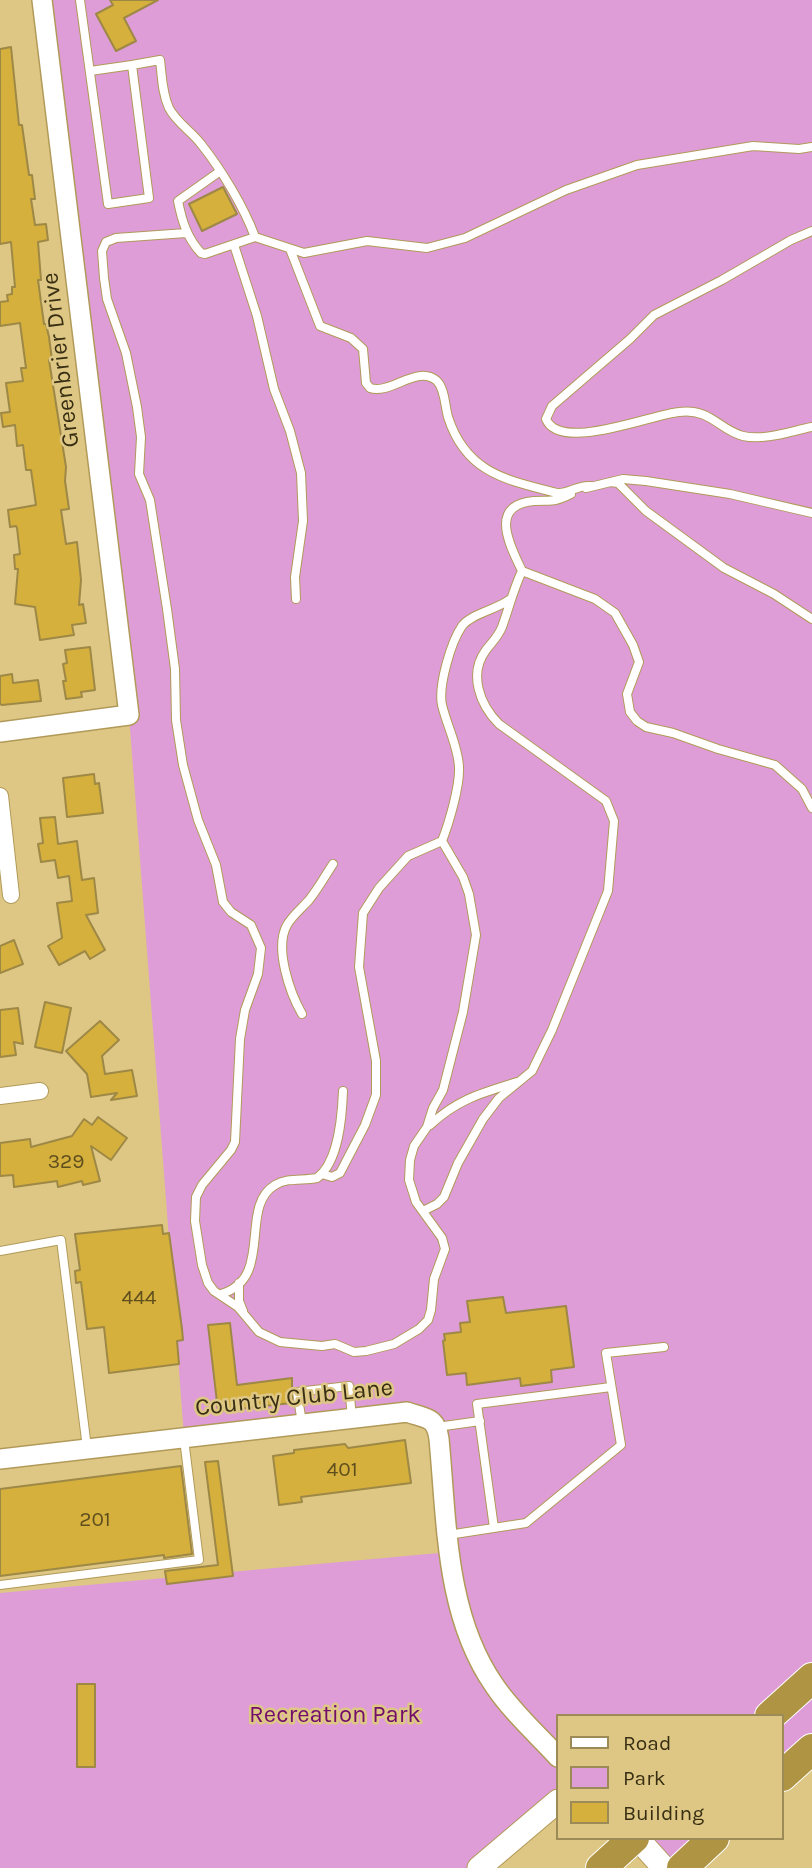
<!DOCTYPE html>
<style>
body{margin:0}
#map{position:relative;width:812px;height:1868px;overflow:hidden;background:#dec784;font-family:Karla,sans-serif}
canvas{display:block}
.legend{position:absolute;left:556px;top:1714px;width:228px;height:126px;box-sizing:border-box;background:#dec784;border:2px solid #9c8a57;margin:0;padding:9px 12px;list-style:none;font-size:21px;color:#382f13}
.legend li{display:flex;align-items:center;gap:14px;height:35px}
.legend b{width:35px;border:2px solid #9c8a57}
</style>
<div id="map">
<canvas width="812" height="1868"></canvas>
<ul class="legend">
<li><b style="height:9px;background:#fff"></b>Road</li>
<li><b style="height:19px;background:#de9dd6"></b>Park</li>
<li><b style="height:19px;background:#d5b03d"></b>Building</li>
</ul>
</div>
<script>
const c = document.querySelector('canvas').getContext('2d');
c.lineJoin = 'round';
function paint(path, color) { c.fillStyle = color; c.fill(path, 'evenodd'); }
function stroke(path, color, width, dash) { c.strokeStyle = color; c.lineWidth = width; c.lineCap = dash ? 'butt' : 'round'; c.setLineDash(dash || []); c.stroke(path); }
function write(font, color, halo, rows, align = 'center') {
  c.font = font + ' Karla,sans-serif'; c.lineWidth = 5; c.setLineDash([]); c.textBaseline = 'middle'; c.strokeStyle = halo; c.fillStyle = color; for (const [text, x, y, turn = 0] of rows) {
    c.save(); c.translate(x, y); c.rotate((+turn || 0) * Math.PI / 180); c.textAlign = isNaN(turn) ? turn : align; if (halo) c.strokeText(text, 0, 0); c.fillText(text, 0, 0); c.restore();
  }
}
paint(new Path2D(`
 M41,0h771v1755l-30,26v-65h-224v80l-80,72h-478v-275l450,-41 -23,-133 -243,17 -55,-721z
 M642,1838h76l-49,30z`), '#de9dd6');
const building = new Path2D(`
 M110,0h48l-34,18 12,23 -20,10 -20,-37 17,-9z
 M11,47l8,78h3l7,50h3l3,24h-4l4,26 11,-1 2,16 -10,2 3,38h-3l6,44h2l3,13 3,23h-3l17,107 -1,14 4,28 -8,1 5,34 11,-2 4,38 -2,25 4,-1 3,19 -14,2 2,10 -34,5 -5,-33 -20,-3 3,-35h-3l-1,-14 6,-1 -3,-26 -1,-2 -6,1 -2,-17 28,-5 -5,-35h-5l-3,-25 -6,1 -2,-21 -12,2 -2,-14 9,-1 -4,-29 17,-2 -2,-13h5l-6,-45 -20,3v-24l8,-1 -1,-6 5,-1v-7h3l-4,-45 -11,2v-195z
 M223,187l14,27 -35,17 -13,-27z
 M90,647l5,43 -14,2 1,5 -16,2 -3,-18h3l-3,-17 4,-1 -2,-13z
 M12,674l1,9 25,-3 3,21 -39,4 -2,-1v-28z
 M94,774l1,10 4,-1 4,30 -36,4 -4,-39z
 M55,817l3,27 19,-3 5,39 12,-2 4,35 -12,2 19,35 -15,9 -5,-8 -26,14 -11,-19 14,-8 -5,-35 15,-2 -3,-25 -11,2 -3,-18 -14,2 -3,-18 5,-1 -3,-25z
 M14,940l9,24 -23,9v-27z
 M45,1002l26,6 -9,45 -27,-6z
 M18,1008l5,36 -9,-2 2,13 -16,2v-47z
 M100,1021l19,19 -17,16 3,18 27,-4 5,26 -26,4 6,-7 -26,4 -4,-23 -21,-23z
 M98,1117l29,21 -16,22 -20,-14 9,35 -17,4 -1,-4 -24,6 -1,-6 -43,6 -1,-12 -13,1v-33l30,-4 1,8 41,-11 12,-17 8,6z
 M162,1225l1,9 6,-1 13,96 1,11 -6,1 2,23 -70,9 -5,-46 -17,2 -6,-47 -5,1 -1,-12 5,-1 -5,-36z
 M503,1297l3,16 60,-7 8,61 -23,3 1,12 -31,4 -1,-8 -53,7 -1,-12 -19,2 -4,-34 2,-1 -1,-6 17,-2 -1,-9 10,-1 -3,-21z
 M230,1323l7,62 55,-7v25l-74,8 -10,-86z
 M405,1440l6,43 -110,14 1,5 -23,3 -6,-49 21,-3v-3l51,-6 3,4z
 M218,1461l15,115 -66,8 -2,-13 53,-6 -13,-103z
 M181,1466l11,88 -28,4v-3l-164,21v-87z
 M77,1684h18v83h-18z`);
paint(building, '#d5b03d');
stroke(building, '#9e8846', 2);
const service = new Path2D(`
 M80,0l28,204 41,-6 -17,-133 -42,6
 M132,65l28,-5c2,16 2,33 9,48 7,14 23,24 32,36 20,25 43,63 54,93l49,16 63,-12 60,7 38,-10 101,-48 71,-25 116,-19 46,3 13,-2
 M219,172l-41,29c4,20 9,37 23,52l4,1 50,-17
 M812,231l-21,9 -69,40 -68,35 -24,24 -78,67 -6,13c14,34 107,-5 133,-7 32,-4 40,18 64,24 21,5 48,-5 69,-9
 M186,233l-70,5 -10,4 -4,9 2,27 3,21 19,54 11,54 4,30 -2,37 11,26 17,109 8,60 1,51 7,45 15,55 18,45 7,37 8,10 20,13 10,23 -3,26 -13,36 -5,29 -5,103 -4,8 -29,35 -6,12 -1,24 7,44 6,18 6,8 24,16 21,25 21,10 42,4 13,-2 19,8 12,-1 28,-7 25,-15 9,-9 3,-10 3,-31 11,-30 -3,-11 -26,-36 -7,-22 1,-20 4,-14 13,-19 6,-19 10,-18 20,-78 13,-77 -7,-41 -6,-17 -21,-36
 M234,245l23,71 17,73 16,42 11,42 2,48 -8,56 1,22
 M290,249l30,77 31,12 12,11 3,34 4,5c21,7 47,-24 67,-7 8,8 8,26 11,36 18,56 58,63 109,76 12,1 20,-8 33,-7
 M610,482l8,1 28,28 78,57 50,26 38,25
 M586,488l37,-9 23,2 84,13 82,19
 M522,571l73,28 20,14 18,32 6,17 -12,32 3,18 7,9 9,6 27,6 45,16 57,16 27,24 10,19
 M522,571c-11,-24 -35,-66 12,-70 18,-1 19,2 37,-7
 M302,1014c-12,-21 -28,-66 -15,-89 6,-10 14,-16 22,-25 9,-11 16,-24 24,-36
 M430,1125c28,-26 52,-32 87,-43
 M322,1174l10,3 8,-4 25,-48 11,-30v-34l-17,-94 4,-54 16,-25 29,-32 34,-15c7,-18 18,-55 17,-74 -1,-21 -12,-41 -17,-62 -4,-19 9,-63 20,-79 9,-12 33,-16 47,-26
 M423,1211l14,-7 7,-7 14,-34 25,-44 16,-21 33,-27 20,-41 56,-139 6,-70 -8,-20 -107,-77c-19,-19 -31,-50 -13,-74 6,-8 12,-13 16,-23 7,-19 11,-37 20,-56
 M0,1251l61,-11 26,208
 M239,1283v18l4,10
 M221,1294c54,-16 17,-87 54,-109 13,-8 28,-4 42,-7 22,-16 25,-62 26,-87
 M302,1423l-5,-31 52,-6 3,32
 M437,1427l43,-6
 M494,1528l-17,-124 134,-17
 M448,1535l78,-12 95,-78 -15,-92 58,-6
 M0,1585l199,-25 -15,-121`);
const minor = new Path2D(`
 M0,796l11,99
 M0,1096l40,-5`);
const tertiary = new Path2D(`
 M0,732l129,-17 -87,-715
 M0,1459l407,-47c19,7 29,4 32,27 8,83 6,175 55,246 18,27 43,49 64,72`);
const secondary = new Path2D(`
 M637,1838l27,30
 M479,1868l79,-67`);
const motorway = new Path2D(`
 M770,1716l42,-38
 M782,1776l30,-27
 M601,1868l33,-30
 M682,1868l32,-30`);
stroke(service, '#b19a59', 10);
stroke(minor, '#b19a59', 18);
stroke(tertiary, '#b19a59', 22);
stroke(secondary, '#b19a59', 25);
stroke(motorway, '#fff', 32);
stroke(service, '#fff', 8);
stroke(minor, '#fff', 16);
stroke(tertiary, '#fff', 19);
stroke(secondary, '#fff', 23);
stroke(motorway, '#af9443', 30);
write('21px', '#5f4f1e', null, [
 ["329",66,1162],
 ["444",139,1298],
 ["401",342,1470],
 ["201",95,1520]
]);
write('24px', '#382f13', '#dec784', [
 ["Greenbrier Drive",61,360,-97],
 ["Country Club Lane",294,1398,-6]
]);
write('24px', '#720d6c', '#dec784', [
 ["Recreation Park",335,1715]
]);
</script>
